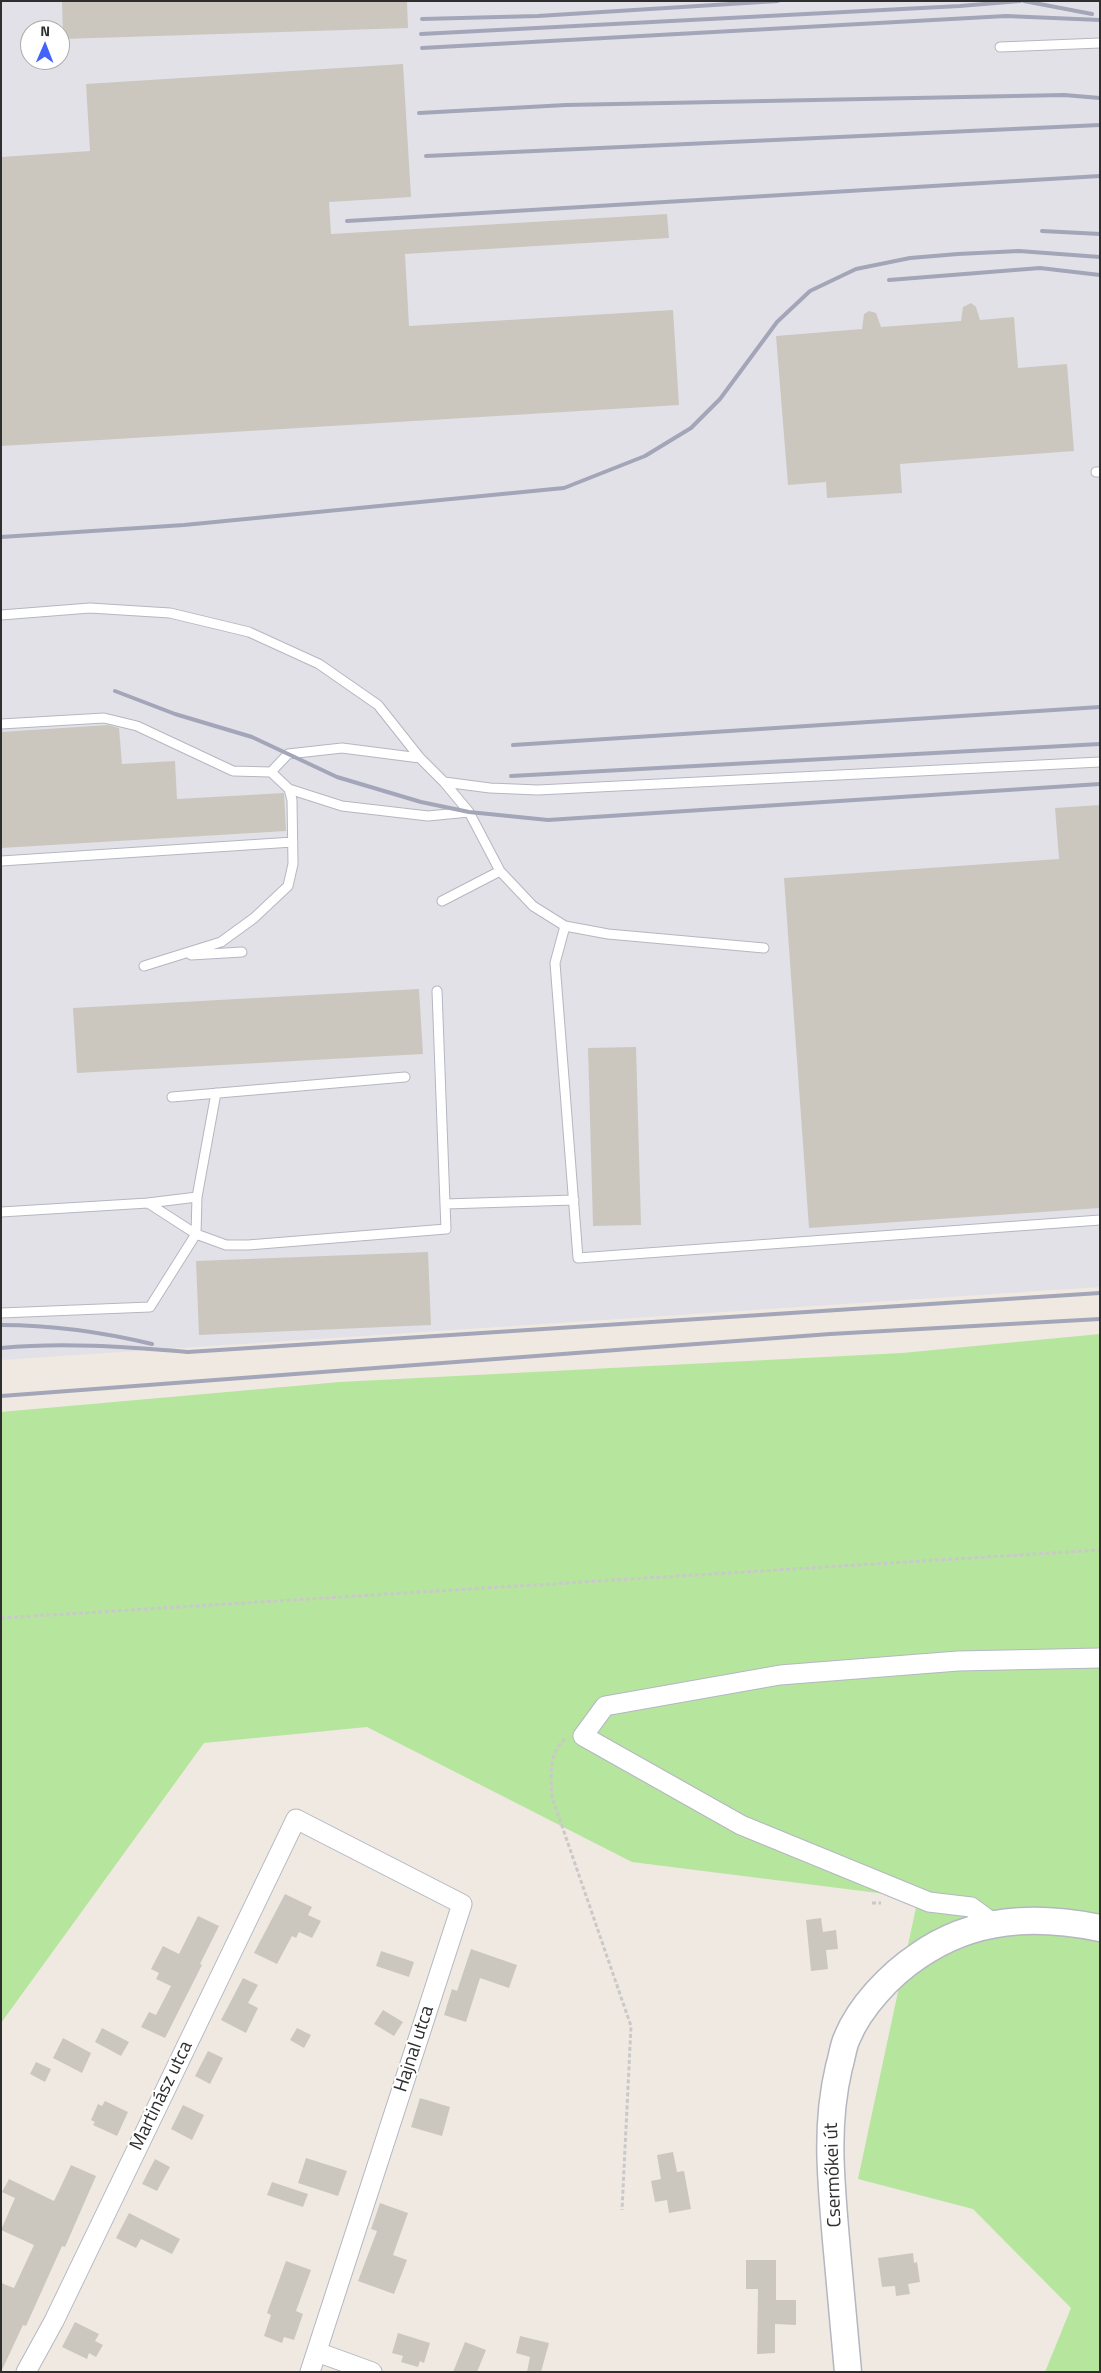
<!DOCTYPE html>
<meta charset="utf-8">
<style>
body{margin:0}
#map{position:relative;width:1101px;height:2373px;overflow:hidden;background:#efe9e1;font-family:"Titillium Web",sans-serif}
canvas{display:block}
.frame{position:absolute;inset:0;border:2px solid #2e2e2e;pointer-events:none}
.north{position:absolute;left:20px;top:20px;width:50px;height:50px;box-sizing:border-box;background:#fff;border:1px solid #ababab;border-radius:50%;rotate:1deg;font-size:14px;font-weight:700;line-height:20px;text-align:center;color:#2e2e2e}
.north::after{content:'';display:block;margin:auto;width:18px;height:22px;background:#4264fb;clip-path:polygon(50% 0,100% 100%,50% 72%,0 100%)}
</style>
<div id="map">
<canvas width="1101" height="2373"></canvas>
<div class="frame"></div>
<div class="north">N</div>
</div>
<script>
const c = document.querySelector('canvas').getContext('2d');
c.lineJoin = 'round';
function paint(path, color) { c.fillStyle = color; c.fill(path, 'evenodd'); }
function stroke(path, color, width, dash) { c.strokeStyle = color; c.lineWidth = width; c.lineCap = dash ? 'butt' : 'round'; c.setLineDash(dash || []); c.stroke(path); }
function write(font, color, halo, rows, align = 'center') {
  c.font = font + ' "Titillium Web",sans-serif'; c.lineWidth = 4; c.setLineDash([]); c.textBaseline = 'middle'; c.strokeStyle = halo; c.fillStyle = color; for (const [text, x, y, turn = 0] of rows) {
    c.save(); c.translate(x, y); c.rotate((+turn || 0) * Math.PI / 180); c.textAlign = isNaN(turn) ? turn : align; if (halo) c.strokeText(text, 0, 0); c.fillText(text, 0, 0); c.restore();
  }
}
paint(new Path2D(`
 M1,1h1099v1286l-1099,73zM30,30h30v30h-30z`), '#e3e1e8');
paint(new Path2D(`
 M1100,1334v1038h-55l26,-64 -98,-99 -115,-30 60,-281 -286,-36 -265,-135 -163,16 -203,280v-611l339,-30 562,-29z`), '#b6e59e');
paint(new Path2D(`
 M62,1h345l1,27 -345,11z
 M403,64l8,133 -82,5 2,32 336,-20 2,24 -264,16 4,72 264,-16 6,95 -678,41v-289l89,-6 -4,-67z
 M971,303l5,4 4,13 34,-3 4,51 49,-4 7,87 -174,13 2,29 -75,5 -1,-16 -38,3 -12,-149 86,-7 2,-15 5,-3 7,2 5,14 80,-6 2,-14z
 M108,725l11,3 3,36 53,-3 2,38 107,-6 2,38 -285,17v-116z
 M1100,805v403l-291,20 -25,-350 275,-19 -4,-51z
 M419,989l4,65 -346,19 -4,-65z
 M636,1047l5,178 -48,1 -5,-178z
 M428,1252l3,73 -232,10 -3,-74z
 M285,1894l27,13 -4,8 13,6 -9,17 -13,-6 -3,6 -4,-2 -15,28 -23,-11z
 M198,1916l21,10 -19,38 2,1 -37,73 -24,-11 8,-15 7,3 15,-29 -15,-7 3,-6 -8,-4 12,-23 16,8z
 M821,1918l2,14 13,-2 2,19 -12,1 2,19 -17,2 -5,-51z
 M471,1949l46,16 -8,23 -29,-10 -14,44 -22,-7 8,-26 5,2z
 M381,1951l33,11 -5,15 -33,-11z
 M243,1978l15,7 -10,18 10,5 -12,25 -25,-13z
 M383,2010l20,12 -9,14 -20,-12z
 M102,2028l27,14 -8,14 -26,-14z
 M297,2028l14,7 -7,13 -14,-8z
 M63,2038l28,15 -9,20 -29,-15z
 M208,2051l15,7 -13,26 -15,-8z
 M36,2062l15,7 -6,13 -15,-8z
 M420,2098l30,9 -8,29 -31,-9z
 M105,2101l23,11 -11,24 -24,-11 2,-3 -4,-2 7,-16 4,2z
 M183,2105l21,10 -12,25 -21,-11z
 M673,2152l4,20 7,-1 7,38 -22,4 -2,-13 -12,2 -4,-21 10,-2 -4,-24z
 M306,2158l41,13 -9,25 -40,-13z
 M155,2159l15,8 -13,24 -15,-7z
 M71,2165l25,11 -31,71 -3,-1 -36,80 -3,-1 -22,47v-89l13,5 20,-43 -33,-15 14,-32 -13,-6 7,-13 45,22z
 M272,2182l36,12 -5,13 -36,-12z
 M380,2203l28,10 -15,42 14,5 -13,34 -36,-13 19,-50 -6,-2z
 M129,2213l51,26 -8,15 -31,-15 -5,9 -20,-10z
 M913,2253l1,10 3,-1 3,20 -12,2 2,10 -14,2 -1,-10 -13,1 -4,-29z
 M746,2260h30v40h20v25l-21,-1v29l-18,1 1,-65h-12z
 M286,2261l25,9 -15,41 7,3 -9,26 -10,-3 -2,6 -18,-7 7,-21 -4,-2z
 M75,2322l24,12 -4,7 8,4 -7,12 -7,-4 -2,6 -25,-12z
 M398,2333l32,10 -6,20 -4,-2 -2,6 -17,-5 2,-6 -11,-3z
 M520,2336l29,7 -8,29h-14l3,-15 -14,-4z
 M465,2342l21,8 -9,22h-24z`), '#cbc7bf');
const service = new Path2D(`
 M1000,47l100,-4
 M1096,472h4
 M1,615l89,-7 80,5 79,19 70,32 59,41 42,53 24,24 25,30 31,59 33,35 32,20 43,8 156,14
 M1,724l103,-6 33,8 96,45 38,1 17,-18 54,-6 78,10
 M271,772l18,17 53,17 86,10 41,-4
 M444,782l46,6 48,2 562,-28
 M1,861l292,-19
 M442,901l58,-30
 M565,926l-10,37 23,295 522,-38
 M191,955l51,-3
 M144,966l77,-24 33,-24 34,-32 5,-22 -1,-64 -3,-11
 M437,991l8,213
 M172,1097l233,-20
 M148,1203l49,-6 19,-104
 M1,1212l147,-9 48,31 30,11h22l198,-16 -1,-25 129,-4
 M1,1313l149,-6 46,-73 1,-37`);
const minor = new Path2D(`
 M994,1924l-23,-17 -42,-5 -188,-77 -158,-89 22,-30 175,-31 178,-14 142,-3
 M317,2352l55,20
 M26,2372l28,-51 242,-502 166,85 -152,468`);
const secondary = new Path2D(`
 M848,2372c-4,-44 -8,-88 -12,-132 -5,-60 -11,-114 3,-173 3,-9 4,-21 8,-29 13,-32 44,-64 71,-82 56,-39 117,-41 182,-28`);
stroke(service, '#b4b7c1', 11);
stroke(minor, '#b4b7c1', 21);
stroke(secondary, '#b4b7c1', 29);
stroke(new Path2D(`
 M1,1618l1099,-68
 M565,1739c-17,15 -14,37 -13,58l79,229 -9,184
 M872,1903h9`), '#c9c9c9', 3, [4, 2.5]);
stroke(service, '#fff', 9);
stroke(minor, '#fff', 19);
stroke(secondary, '#fff', 26);
stroke(new Path2D(`
 M1024,1l68,13
 M422,19l116,-3 240,-15
 M421,34l539,-28 60,-5
 M422,48l584,-32 94,4
 M419,113l147,-8 498,-10 36,3
 M426,156l674,-31
 M347,221l753,-45
 M1042,231l58,3
 M889,280l151,-12 60,7
 M1,537l183,-12 380,-37 81,-32 46,-28 29,-29 57,-77 33,-31 46,-22 54,-11 48,-4 61,-3 81,6
 M115,691l60,23 77,23 85,40 84,25 48,10 79,8 552,-36
 M513,745l587,-38
 M511,776l589,-32
 M1,1325c52,0 101,7 151,19
 M1,1348c63,-6 124,-1 187,4l912,-59
 M1,1396l829,-62 270,-15`), '#a3a6b8', 4);
write('19px', '#2e2e2e', '#fff', [
 ["Hajnal utca",415,2049,-72],
 ["Martinász utca",162,2096,-64],
 ["Csermőkei út",834,2175,-92]
]);
</script>
